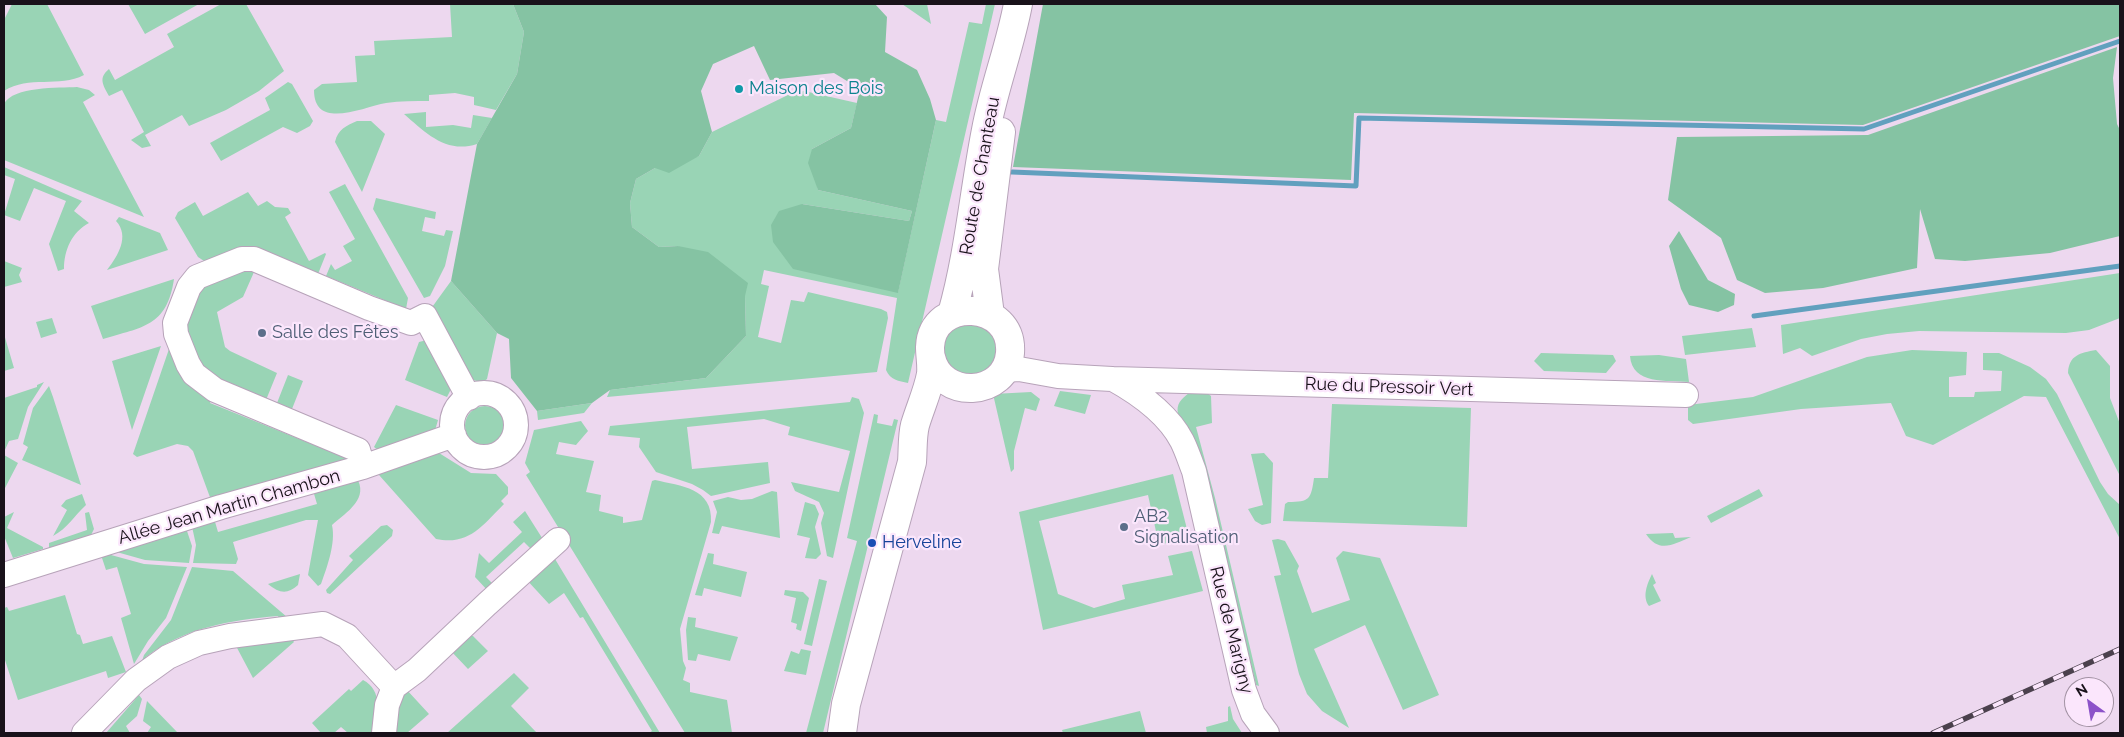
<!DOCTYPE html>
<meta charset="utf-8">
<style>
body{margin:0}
#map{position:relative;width:2124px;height:737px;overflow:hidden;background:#edd8ef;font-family:Raleway,sans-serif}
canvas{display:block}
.frame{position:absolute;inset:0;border:5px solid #19121a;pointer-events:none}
.north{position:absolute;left:2064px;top:677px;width:50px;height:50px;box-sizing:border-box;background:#fbe6fc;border:1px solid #a191a2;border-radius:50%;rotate:328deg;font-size:14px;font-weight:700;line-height:20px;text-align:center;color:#19121a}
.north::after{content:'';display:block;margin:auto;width:18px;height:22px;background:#8c52c9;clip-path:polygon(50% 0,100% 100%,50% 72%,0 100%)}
</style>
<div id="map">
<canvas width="2124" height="737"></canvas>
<div class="frame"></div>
<div class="north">N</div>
</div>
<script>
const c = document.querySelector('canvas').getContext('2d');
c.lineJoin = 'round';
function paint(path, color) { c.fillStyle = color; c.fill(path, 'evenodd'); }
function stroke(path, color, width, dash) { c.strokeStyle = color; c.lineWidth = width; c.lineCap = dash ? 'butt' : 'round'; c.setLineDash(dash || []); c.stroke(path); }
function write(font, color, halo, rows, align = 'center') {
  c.font = font + ' Raleway,sans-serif'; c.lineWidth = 4.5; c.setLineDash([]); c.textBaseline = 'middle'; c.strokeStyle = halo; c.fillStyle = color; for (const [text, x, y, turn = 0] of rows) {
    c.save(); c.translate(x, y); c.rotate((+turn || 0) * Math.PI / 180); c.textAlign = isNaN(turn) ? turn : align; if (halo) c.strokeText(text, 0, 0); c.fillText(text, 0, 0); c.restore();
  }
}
paint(new Path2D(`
 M12,4h35l37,71c-25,13 -55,0 -80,16v-71z
 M128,4h71l-54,30z
 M221,4h25l38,67 -25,20 -33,19 -37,16 -7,-11 -37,20 6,11 -9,2 -11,-8 13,-8 -22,-42 -13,6c-6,-11 -11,-18 0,-27l6,11 59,-33 -7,-13z
 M450,4h63l11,28 -7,42 -21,36 -22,-5v-8l-19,-4 -26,2v6c-14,0 -29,0 -43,2 -23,4 -72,28 -72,-13l8,-6 35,-2 -2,-26 20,-1 -1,-14 78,-4z
 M902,4h25l4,20z
 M986,4h9l-87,379c-9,-2 -18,-3 -22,-13l11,-72 -133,-28 -3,14 8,2 -11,51 23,6 10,-43 13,2 4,-10 73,17 6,3 1,6 -11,54 -270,25 3,-7 96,-12 40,-42 -1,-40 -67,-50 -19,1 -27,-20 -2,-24 6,-24 19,-11 44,-12 13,-24 78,-38 14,-3 53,12 -6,25 -39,21 6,41 94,21 -3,10 -107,-17 96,88 38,-172 10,2 23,-100 13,2z
 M288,82l4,2 21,37 -3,5 -13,7 -14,-6 -62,34 -11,-18 60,-33 -5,-12z
 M77,87l12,3 6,5 -12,7 61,115 -140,-57v-56c9,-18 55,-16 73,-17z
 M426,112v15l27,-2 18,3 2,-13 19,3 -15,26c-31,10 -51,-11 -73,-30z
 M357,121h14l14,13 -23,58 -27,-50c3,-13 11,-16 22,-21z
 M4,167l78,34 -8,10 15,12c-17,9 -25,27 -25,46l-6,2 -9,-27 17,-43 -32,-13 -14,33 -16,-6 11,-36 -11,-4z
 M345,184l63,114 -2,11 -80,-33 5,-12 4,6 17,-9 -9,-15 12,-7 -26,-47z
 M248,192l10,14 9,-5 8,6 13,1 3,5 -6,4 24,44 16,-8 1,1 -8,20 -74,-27 -40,14 -6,-4 -23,-39 3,-6 17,-10 8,14z
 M376,198l60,14 -1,7 -10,-2 -3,14 22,5 2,-6 7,1 -8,35 -15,30 -6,2 -51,-89z
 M119,217l41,16 8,17 -61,20c11,-14 23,-34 9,-49z
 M4,261l18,7 -3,7 3,7 -18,5z
 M243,270l11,2 -11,25 -26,15 8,35 5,4 47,22 -11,27 -56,-23c-9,-9 -26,-44 -23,-57 3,-10 10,-21 15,-32z
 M2120,273v45l-31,12 -23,3 -147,-2 -32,3 -26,5 -49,17 -12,-8 -17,6 -2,-29z
 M174,279c-7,48 -32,48 -71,60l-12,-33z
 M451,281l46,52 -10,46c-6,5 -11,2 -18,-1l-39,-68z
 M52,318l5,15 -16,5 -5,-16z
 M944 349a26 26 0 1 1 52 0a26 26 0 1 1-52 0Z
 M1752,328l4,19 -71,8 -3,-19z
 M4,334l10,34 -10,3z
 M427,340l26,45 -6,12 -42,-17 14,-38z
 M161,346l-29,84 -20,-69z
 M169,349c11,31 14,32 44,45l-3,9 134,54 4,-6 2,1 -7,14 -132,34 -18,-49 -5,-5 -11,-2 -40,13 -4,-3z
 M1912,350l55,2 -1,23 -17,2v20h25l1,-5 26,-1 1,-20 -19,-1v-17h16l31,14 16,12 11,15 43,88 8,12 12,11v34l-74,-142 -22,-1 -91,49 -27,-9 -15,-33 -90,6 -108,15 -5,-4v-15l65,-8 114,-40z
 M2096,350l14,16v32l10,26v52l-52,-103c1,-18 12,-20 28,-23z
 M1541,353l72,2 3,6 -10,12 -62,-2 -10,-10z
 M1659,355l27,4 3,23c-22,-2 -57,3 -59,-26z
 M288,375l15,6 -11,28 -15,-6z
 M44,382l-16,25 -10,32 -9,2 -5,11v-54l33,-11v-2z
 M49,386l4,11 28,88 -59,-25 6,-13 -5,-3 10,-36z
 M1060,391l31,4 -6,19 -31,-8z
 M1031,392l9,7 -4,12 -11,-3 -11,43v18l-3,3 -18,-78z
 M1189,393h18l4,3 1,27 -16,4 19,71 44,188 -3,-1 -55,-228 -23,-43c-2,-10 3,-15 11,-21z
 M852,397l7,2 5,14 -31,145 -6,-2 -6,-33 3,-10 -5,-11 -24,-11 -4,-9 48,10 11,-41 -62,-16 2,-8 -26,-8 -77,8 5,42 76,-7 2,21 -59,13 -8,-6 -11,-6 -36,-12 -17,-25 1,-9 -32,-3 2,-9 240,-24z
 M592,403l-8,10 -46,7 -1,-9z
 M1332,404l139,4 -4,119 -184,-6 2,-17 3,-2c22,0 23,-3 26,-24h14z
 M396,405l42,15 -4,14 -55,17 -5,-4z
 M465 426a20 20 0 1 1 40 0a20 20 0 1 1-40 0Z
 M874,414l4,1 -1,8 15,3 2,-7 4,1 -75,313h-17l51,-192 -10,-3z
 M581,421l7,10 -12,14 -17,-3 -3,12 38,7 -8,31 15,3 -2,16 24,6v6l19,-3 10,-39 3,-1c26,6 58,8 56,42l-31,107 3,32 3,7 -3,12 7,3v9l37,8 5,33h-47l-159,-258 4,-3 -5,-9 9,-33z
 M439,453l32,20 25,1 12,13v7l-7,7 3,3c-21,21 -35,42 -68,35l-57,-64 1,-4z
 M1264,453l9,10 -2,60 -9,2 -7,-4 -7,-12 15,-4 -12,-51z
 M4,455l14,8 -14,27z
 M1173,474l16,63 -30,8 -11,-50 -109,26 19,73 36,14 31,-9 -3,-14 51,-10 -5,-19 24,-5 11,40 -160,39 -24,-118z
 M356,477c14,21 -9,35 -24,48 4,18 -5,42 -11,59l-3,2 -10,-11 10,-55h-12l-73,22 5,17 -2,5 -43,-1 3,-18 -5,-23 22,-7 5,17 99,-28 -5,-17z
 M1759,489l4,7 -52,27 -4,-7z
 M772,491l5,1 3,46 -58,-12 -3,8 -7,-1 5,-21 -4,-11 15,-4 13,3 11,-1z
 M82,494l4,11c-13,12 -18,23 -33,31l14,-26 -6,-4 5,-6z
 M805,502l10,3 4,9 -4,13 6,27 -5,5 -11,-1 5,-20 -13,-3z
 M525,511l19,30 -11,10 -9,-9 -38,35 9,9 -6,6 -14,-15 4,-24 10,10 33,-31 -9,-10z
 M14,512l-7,16 36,19v2l-30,9 -9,-22v-19z
 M89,512l5,17 -3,6 -42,13v-5l38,-13 -2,-17z
 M185,525l7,21 -3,17 -44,-3 -32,-9z
 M387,525l6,5 -1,6 -62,58 -3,-1 -1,-3 27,-30 -4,-4 32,-30z
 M1673,533l2,5 16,-1c-17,7 -32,17 -45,-3z
 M1278,539l7,2 14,25 -2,5 15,42 38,-13 -14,-42 7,-7 37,7 59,137 -36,15 -38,-85 -51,24 35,79 -27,-17 -15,-17 -8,-20 -25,-98 7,-1 -9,-35z
 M100,552l44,12 43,3 -21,51 -18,23 -14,23 -13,-46 10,-4 -14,-47 -11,3z
 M708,553l6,1 -1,10 34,8 -6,25 -37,-9 -2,8 -7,-1z
 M555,559l105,174h-11l3,-2 -69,-114 -3,1 -16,-25 -15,11 -24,-26z
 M192,567l41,4 54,46 -6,6 -3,-7c-48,4 -94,12 -132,41l-2,9 -4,1 4,-12 27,-35z
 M300,574l-2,11c-11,10 -19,8 -30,-1z
 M1652,574l4,9 -3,2 8,16 -12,5c-7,-9 -2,-22 3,-32z
 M819,579l8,2 -15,65 -8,-2z
 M785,590l18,2 6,6 -8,33 -5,-2 1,-5 -6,-2 5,-24 -12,-3z
 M65,595l12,39 3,1 3,9 29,-8 14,36 -18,6 -2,-7 -88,29 -14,-43v-49l3,-1 2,4z
 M688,617l8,1 -1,9 43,10 -8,24 -32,-7 -2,7 -8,-1 -2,-30z
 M469,635l4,1 15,15 -20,18 -18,-19z
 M290,636l4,6 -41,36 -17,-32z
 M801,649l10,2 -5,24 -22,-4 7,-20 8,3z
 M514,673l15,15 -18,18 26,27h-90z
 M363,680c20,10 15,35 14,53h-29l-7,-6 -7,6h-13l-9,-10 37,-34 2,2z
 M406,689l23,25 -22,19h-14l2,-29z
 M139,695l3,4 -5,17 -11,10 4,7h-24z
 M147,701l31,32h-31l4,-6 -8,-6z
 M1230,706l3,13 9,14h-35l-1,-6 22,-6v-14z
 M1140,711l6,22h-83l-1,-3z`), '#99d4b5');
paint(new Path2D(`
 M513,4h362l12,13 -2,35 32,18 13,29 6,21 -38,173 -105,-24 -20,-27 -2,-17 8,-14 23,-7 107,17 3,-10 -94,-21 -10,-27 4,-14 39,-21 9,-39 -26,-16 -64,7 -16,-34 -41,18 -12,27 11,41 -13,24 -30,17 -14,-5 -19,11 -6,24 2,24 27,20 19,-1 30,6 40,31 -3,13 1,40 -40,42 -96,12 -18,13 -55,8 -26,-33 -2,-39 -12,-6 -46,-52 26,-137 40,-70 7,-42z
 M1043,4h1077v32l-257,89 -509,-12 -3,67 -338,-13z
 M2117,47l-4,31 4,46 3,6v106l-70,17 -85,8 -30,-2 -15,-50 -3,59 -94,20 -58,5 -28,-13 -16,-42 -53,-38 9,-63 191,-2z
 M1679,231l29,49 27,14 -1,11 -16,7 -29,-7 -8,-16 -12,-43z`), '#85c3a3');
stroke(new Path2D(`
 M1012,172l344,14 3,-68 505,11 256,-88
 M1754,316l366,-50`), '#61a0be', 5);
const minor = new Path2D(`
 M1004,370l15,-1 39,7 54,3 574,16
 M1113,379c27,15 55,35 69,62 5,10 8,20 12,30l50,219 9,24 14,19
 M452 425a32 32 0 1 1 64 0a32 32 0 1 1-64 0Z
 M363,467l-5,-17 -143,-60 -21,-16 -6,-10 -12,-30 -1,-11 14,-36 8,-10 45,-18h12l115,49 42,15 14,-7 44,82
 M4,575l217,-68 142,-40 91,-32
 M84,733l52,-53 32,-23 31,-14 31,-7 93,-12 24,12 47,51
 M384,733l3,-28 7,-18 23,-17 70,-66 71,-64`);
const major = new Path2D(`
 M952,314c17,-60 22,-123 34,-184 8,-43 24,-83 32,-126
 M990,315l-6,-46 17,-137
 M842,733l4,-29 66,-242c1,-12 0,-25 3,-37 5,-17 13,-34 16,-51 1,-9 -1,-18 -1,-27 2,-51 84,-47 80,6 -4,45 -70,47 -79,4`);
stroke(minor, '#b7a3b9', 26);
stroke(major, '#b7a3b9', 30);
stroke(minor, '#fff', 24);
stroke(major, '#fff', 28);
const rail = new Path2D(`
 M1933,733l187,-84`);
stroke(rail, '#4b414d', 5.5);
stroke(rail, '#fbe6fc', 4, [11]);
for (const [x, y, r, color] of [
 [739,89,5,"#0f9aa8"],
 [262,333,5,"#5c6f8a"],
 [1124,527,5,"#5c6f8a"],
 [872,543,5,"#1a4fb4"]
]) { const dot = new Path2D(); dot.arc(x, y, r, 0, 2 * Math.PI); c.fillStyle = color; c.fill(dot); stroke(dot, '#fbe6fc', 2); }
write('18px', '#0d838f', '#fbe6fc', [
 ["Maison des Bois",749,89]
], 'left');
write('18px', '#19121a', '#fbe6fc', [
 ["Route de Chanteau",980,176,-80],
 ["Rue du Pressoir Vert",1389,387,2],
 ["Allée Jean Martin Chambon",229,507,-16],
 ["Rue de Marigny",1231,630,76]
]);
write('18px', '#4e5e75', '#fbe6fc', [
 ["Salle des Fêtes",272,333],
 ["AB2",1134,517],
 ["Signalisation",1134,538]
], 'left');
write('18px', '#164399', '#fbe6fc', [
 ["Herveline",882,543]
], 'left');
</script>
